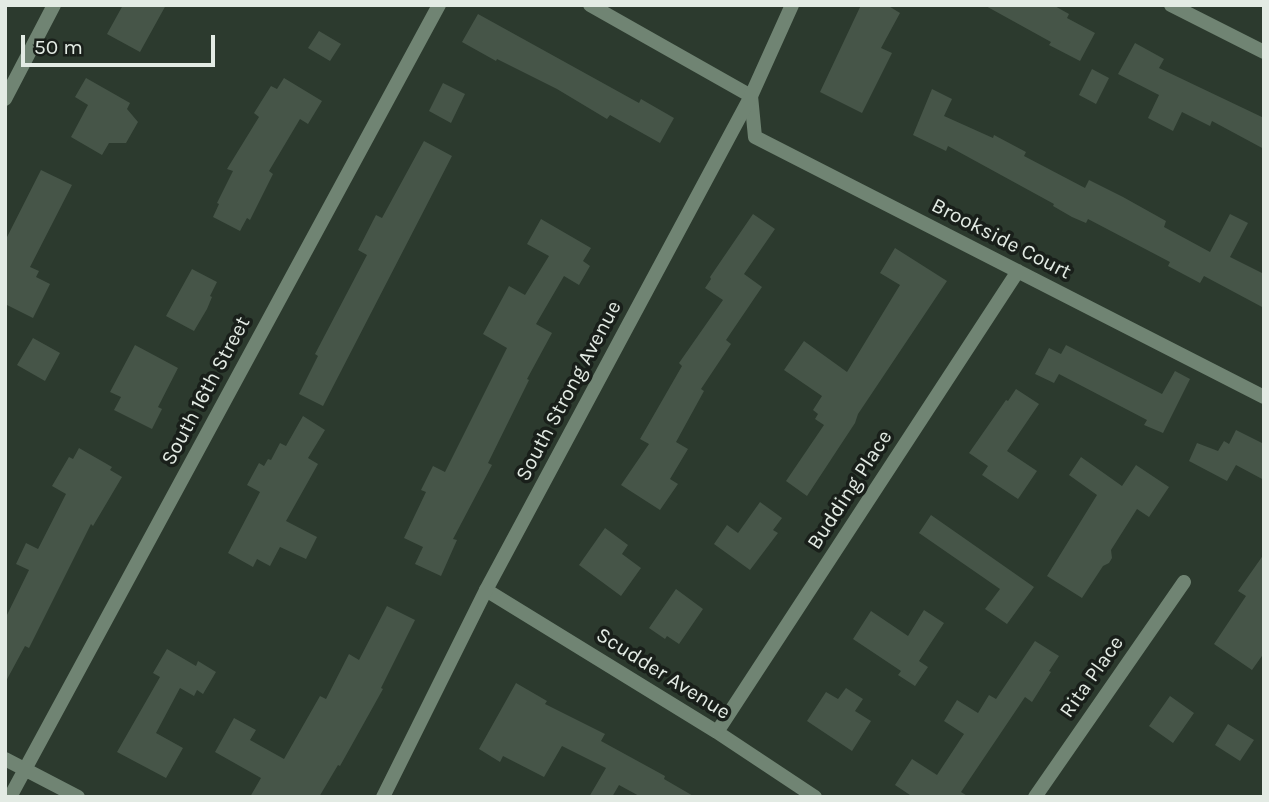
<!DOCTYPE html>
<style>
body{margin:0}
#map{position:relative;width:1269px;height:802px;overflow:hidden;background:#2c3a2e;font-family:Karla,sans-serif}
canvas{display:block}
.frame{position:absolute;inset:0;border:7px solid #e3ebe4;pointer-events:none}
.scale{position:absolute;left:21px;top:35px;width:194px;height:32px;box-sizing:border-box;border:4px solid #e3ebe4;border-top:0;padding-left:9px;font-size:21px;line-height:24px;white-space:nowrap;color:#e3ebe4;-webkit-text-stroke:5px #191f1a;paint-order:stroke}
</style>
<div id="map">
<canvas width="1269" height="802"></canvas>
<div class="frame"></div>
<div class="scale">50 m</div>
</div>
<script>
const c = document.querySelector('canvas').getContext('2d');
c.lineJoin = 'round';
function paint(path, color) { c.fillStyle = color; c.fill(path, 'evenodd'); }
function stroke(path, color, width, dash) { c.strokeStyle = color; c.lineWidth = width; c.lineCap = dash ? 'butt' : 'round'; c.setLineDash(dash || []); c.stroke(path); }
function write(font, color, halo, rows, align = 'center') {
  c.font = font + ' Karla,sans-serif'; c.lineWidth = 7; c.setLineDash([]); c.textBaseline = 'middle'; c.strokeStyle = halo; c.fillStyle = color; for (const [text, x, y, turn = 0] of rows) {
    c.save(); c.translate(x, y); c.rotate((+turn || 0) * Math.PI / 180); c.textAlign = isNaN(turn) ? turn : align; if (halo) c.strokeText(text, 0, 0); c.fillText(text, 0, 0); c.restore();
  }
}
paint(new Path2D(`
 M123,5h43l-26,47 -33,-18z
 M861,5h26l13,8 -19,35 11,5 -30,60 -42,-21z
 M984,5h69l16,9 -2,4 28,15 -15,28 -31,-16 2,-3z
 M478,14l161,89 2,-4 33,19 -14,25 -50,-28 -3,4 -50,-30 -60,-30 -1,2 -34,-19z
 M319,31l22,13 -11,17 -22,-13z
 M1135,43l29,16 -5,9 105,50v31l-52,-28 -2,5 -28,-14 -9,19 -25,-13 11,-23 -41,-21z
 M1092,69l17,9 -13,26 -17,-9z
 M86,78l44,25 -3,6 11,13 -12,21h-17l-7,12 -31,-18 17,-32 -13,-8z
 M284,78l38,23 -14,23 -8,-5 -31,52 4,3 -23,46 -3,-2 -7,13 -27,-14 6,-13 -2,-1 16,-32 -6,-2 32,-52 -5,-4 17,-27 6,3z
 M443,83l22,11 -14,29 -22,-12z
 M932,89l20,10 -8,17 49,22 1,-3 32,17 -2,4 61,32 4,-8 34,17 43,24 -2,6 46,25 20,-38 18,9 -18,34 34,17v34l-60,-32 -4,7 -32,-17 2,-4 -82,-43 -2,4 -14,-6 -19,-11 1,-2 -106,-58 -2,5 -33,-16z
 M424,141l28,15 -129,250 -24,-12 19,-38 -3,-2 52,-99 -9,-5 18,-35 6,3z
 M41,170l31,15 -42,82 9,4 -3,6 14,7 -17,34 -28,-14v-63z
 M753,214l22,15 -31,45 18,13 -36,53 5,4 -30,45 3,2 -28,51 12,7 -18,30 8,5 -18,26 -39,-25 28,-41 -9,-5 42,-73 -3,-3 44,-63 -18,-12 6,-9 -1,-2z
 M541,219l50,29 -8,13 7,5 -11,19 -15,-9 -28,48 16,9 -25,46 2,1 -41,83 4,2 -39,74 4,1 -16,36 -26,-12 8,-17 -19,-9 22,-46 -5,-2 12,-24 12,6 62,-124 -24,-14 26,-48 16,9 24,-39 -22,-12z
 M895,248l52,33 -89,133 -3,9 -48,73 -21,-15 38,-56 -9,-6 3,-5 -5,-4 9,-14 -38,-26 20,-29 43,31 53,-87 -20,-12z
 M192,269l25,13 -7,14 2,1 -5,12 -13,22 -28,-15z
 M33,338l27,15 -15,28 -28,-16z
 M135,345l43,23 -20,39 4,2 -10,20 -38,-19 7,-13 -11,-5z
 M1066,345l96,49 13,-23 15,8 -27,54 -19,-8 3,-5 -88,-46 -5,9 -19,-9 14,-26 12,6z
 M1016,389l23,15 -32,47 30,20 -19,28 -36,-24 6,-9 -19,-13 37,-53 2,1z
 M303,416l22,14 -17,28 10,6 -32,57 31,16 -11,22 -26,-12 -10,19 -13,-7 -4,8 -25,-14 32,-61 -13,-7 12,-22 5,3 4,-7 3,1 9,-17 6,3z
 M1236,430l28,14v36l-28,-15 -9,16 -38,-20 8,-18 21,8 6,-10 5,3z
 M79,448l33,19 -2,3 12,7 -29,49 -2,-2 -62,124 -4,-2 -20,37v-64l24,-49 -13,-6 10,-21 12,6 28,-55 -14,-8 17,-29 4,2z
 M1081,457l41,29 14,-21 33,22 -20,30 -12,-8 -26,41 1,8 -3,5 -6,3 -21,32 -35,-22 50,-81 -28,-20z
 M760,502l22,16 -9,12 5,3 -28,37 -36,-26 13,-19 11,8z
 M931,515l103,72 -27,37 -22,-15 15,-20 -81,-56z
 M605,528l23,17 -6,9 19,14 -20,28 -42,-31z
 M1264,554v99l-12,17 -38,-26 32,-48 -8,-5z
 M676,589l27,20 -24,35 -12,-8 -2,3 -16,-11z
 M387,606l28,14 -34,68 2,1 -43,77 -2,-1 -19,32h-69l11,-19 -46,-26 19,-34 22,12 -6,10 34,19 36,-63 6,3 23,-45 10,6z
 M924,610l20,13 -25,38 9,6 -13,19 -17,-11 3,-4 -48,-32 18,-28 37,25z
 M1035,641l24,15 -10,15 2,1 -19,30 -7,-5 -64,95 8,5h-56l-18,-12 17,-26 25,16 27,-41 -20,-13 13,-21 21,13 11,-18 7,4z
 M167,649l29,17 2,-5 18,11 -13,22 -6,-4 -3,6 -14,-8 -24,45 27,15 -17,30 -49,-26 43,-75 -7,-4z
 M516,683l31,18 -2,3 60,30 -4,7 64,35 -1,3 31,18h-54l-22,-12 -7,12h-23l17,-29 -44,-22 -18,31 -41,-21 -3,6 -21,-13z
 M846,688l17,11 -8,12 16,10 -19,30 -45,-30 19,-29 12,7z
 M1170,696l24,17 -21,30 -24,-17z
 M1228,724l26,16 -14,21 -25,-16z`), '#465548');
stroke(new Path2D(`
 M590,5l161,91 4,41 509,260
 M1171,5l93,47
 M5,99l49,-94
 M486,590l231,142 98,65
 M717,732l301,-461
 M5,759l73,38
 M10,797l429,-792
 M1035,797l149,-215`), '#708473', 14);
stroke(new Path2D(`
 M383,797l103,-207 265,-494 41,-91`), '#708473', 14);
write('21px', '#e3ebe4', '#191f1a', [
 ["Brookside Court",1001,239,27],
 ["South 16th Street",206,391,-62],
 ["South Strong Avenue",569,391,-62],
 ["Budding Place",850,490,-57],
 ["Scudder Avenue",663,674,32],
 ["Rita Place",1092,677,-55]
]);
</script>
